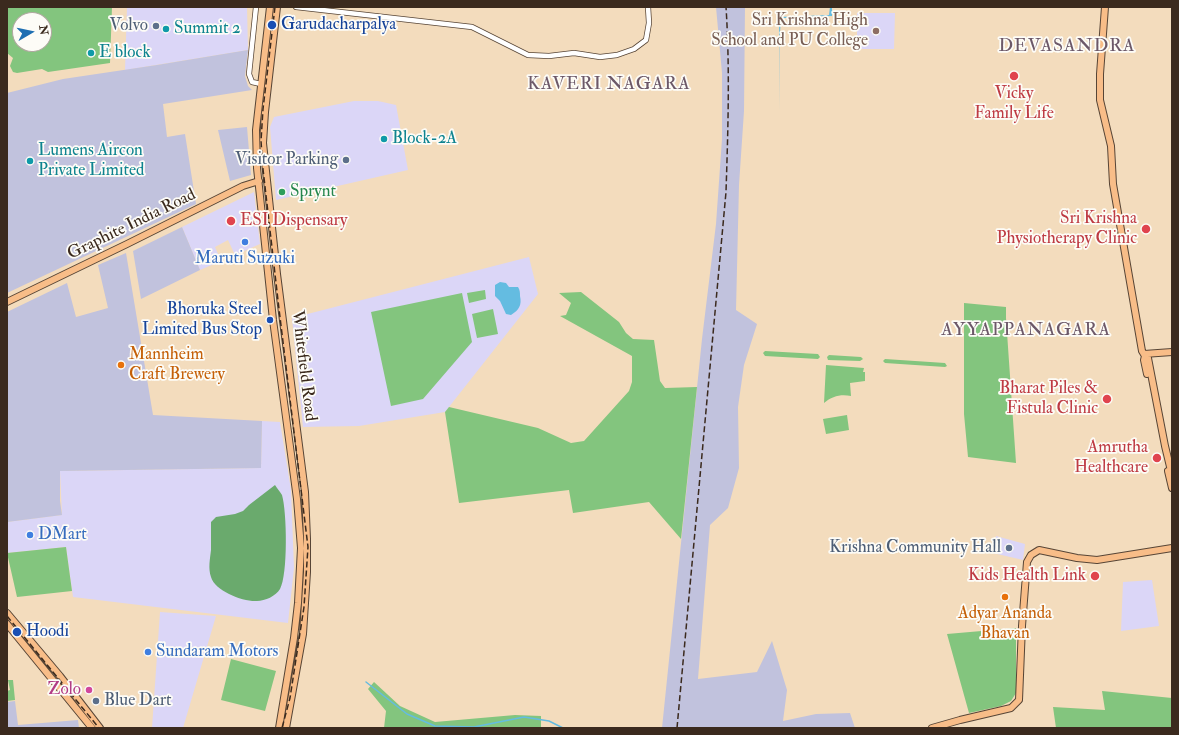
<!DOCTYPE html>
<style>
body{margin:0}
#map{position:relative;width:1179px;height:735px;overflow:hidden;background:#f3dcbd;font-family:"IM FELL Double Pica",serif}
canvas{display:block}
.frame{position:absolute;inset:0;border:8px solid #3b2a1e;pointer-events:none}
.north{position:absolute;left:12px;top:12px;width:40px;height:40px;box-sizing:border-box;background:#fdfcf7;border:1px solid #afa8a0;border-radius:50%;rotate:81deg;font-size:11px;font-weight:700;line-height:16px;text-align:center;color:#3b2a1e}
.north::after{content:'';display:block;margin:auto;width:14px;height:18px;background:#1f6fb2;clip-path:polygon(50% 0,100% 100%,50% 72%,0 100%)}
</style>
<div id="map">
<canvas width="1179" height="735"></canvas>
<div class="frame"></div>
<div class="north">N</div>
</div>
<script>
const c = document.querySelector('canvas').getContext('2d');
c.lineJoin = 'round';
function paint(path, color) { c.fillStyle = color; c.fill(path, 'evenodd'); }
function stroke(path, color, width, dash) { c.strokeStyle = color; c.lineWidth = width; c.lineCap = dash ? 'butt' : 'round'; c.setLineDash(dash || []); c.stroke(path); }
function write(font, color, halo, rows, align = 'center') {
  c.font = font + ' "IM FELL Double Pica",serif'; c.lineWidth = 3.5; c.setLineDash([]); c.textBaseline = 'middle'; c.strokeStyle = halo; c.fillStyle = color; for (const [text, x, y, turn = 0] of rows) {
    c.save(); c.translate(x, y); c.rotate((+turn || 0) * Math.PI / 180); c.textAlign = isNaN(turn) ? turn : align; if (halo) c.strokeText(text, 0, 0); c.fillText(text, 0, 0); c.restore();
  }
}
paint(new Path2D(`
 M127,7h120l1,43 -123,20z
 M857,13h38l-1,36h-37z
 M354,101h24l18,4 12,65 -132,30 -6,-73 4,-10z
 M254,192l6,52 -25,11 -7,-15 -13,7 6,14 -21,9 -18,-43z
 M529,257l9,37 -93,118 -86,14 -56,1 -11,-109z
 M262,421l18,1 11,68 3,78 -6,55 -215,-26 -7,-50 -59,6v-31l55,-7 -2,-44 201,-3z
 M996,536l29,8 -2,16 -30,-7z
 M1152,580l7,46 -38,5 2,-49z
 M160,612l56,4 -33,112h-31z`), '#dbd6f7');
paint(new Path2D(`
 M716,7h29l-1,104 -5,74 -3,125 21,14 -13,41 -6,42 1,61 -11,40 -18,17 -12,154 59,-7 15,-31 15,49 -4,31 33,-7 34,-1 5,15h-193l40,-389 14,-115 6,-85v-66z
 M248,50l-3,26 3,10 4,4 -89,14 4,33 18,-3 11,70 -189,89v-200l56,-14 94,-14z
 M247,127l4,48 -21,6 -12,-51z
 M182,227l18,43 -59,29 -8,-48z
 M126,253l27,162 109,6 -1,47 -201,3v30l2,14 -55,7v-210l60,-29 9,34 32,-9 -10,-43z
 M15,701l3,24 60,-5 1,8h-72v-26z`), '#c1c2dd');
paint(new Path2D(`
 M7,7h105l-2,56 -62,9 -6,-3 -25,4 -4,-1 -3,-6 3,-8 -6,-5zM20,20h24v24h-24z
 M485,290l1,9 -17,4 -2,-10z
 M581,292l38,30 7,11 7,6 21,1 6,41 5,7 32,-1 -16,152 -32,-37 -76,11 -4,-23 -110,13 -14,-91 4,-5 89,21 33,15 13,-2 45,-50 3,-9v-26l-72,-40 6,-1 5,-12 -12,-10z
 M462,293l10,49 -49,57 -32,7 -20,-94z
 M964,303l42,4v11l10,145 -48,-6 -4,-43z
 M493,309l5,25 -21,4 -5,-24z
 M765,351l53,3 2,3 -2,2 -53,-3 -2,-3z
 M829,355l32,2 2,2 -3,2 -32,-1 -1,-3z
 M885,359l60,4 2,3 -2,1 -60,-4 -2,-2z
 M826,365l38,3 -1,4h2v9l-15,2 1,13c-10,-2 -19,0 -27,7z
 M847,415l2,15 -23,4 -3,-15z
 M66,547l6,44 -55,6 -10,-44z
 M1016,628v65l-5,8 -10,5 -32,7 -22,-79z
 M231,659l45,12 -11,40 -44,-11z
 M8,680h5l2,20 -8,1v-10l3,-1z
 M374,682l26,24 35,16 80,-7 26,1v12h-157l2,-17 -18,-22z
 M1102,691l70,7v30h-116l-3,-21 52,3z`), '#83c57e');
paint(new Path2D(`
 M275,485c2,3 5,7 7,10 5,17 6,80 -2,94 -4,7 -15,12 -23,12 -14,1 -42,-10 -46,-24 -3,-9 -1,-18 0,-27 0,-9 0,-19 0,-28l5,-5 19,-3 8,-3 6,-6z`), '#6aaa6d');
paint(new Path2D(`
 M830,7h2v9l-42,1v1h-9l-2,29 1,64 -1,-94 50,-2z
 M500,282l6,1 3,4h9c2,3 2,6 2,9 2,9 -1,14 -9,19l-5,-1 -6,-13 -5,-5v-11z`), '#64bce1');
stroke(new Path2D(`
 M366,682l41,32 28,12 39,1 50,-10 25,4 14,7`), '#64bce1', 1.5);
const minor = new Path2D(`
 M256,7l-7,67 3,8 9,2
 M296,7l176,20 56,28 21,1 25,-3 26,4 17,-2 17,-6 12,-9 3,-17 -1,-16`);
const major = new Path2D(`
 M270,7l-14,123 1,38 16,152 24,179 4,49 -3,55 -4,35 -15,90
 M277,7l-12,105 -2,31 14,131 28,218 2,47v33l-4,62 -17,94
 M1105,7l-5,67v26l11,46 2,38 29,167 3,5 3,2 17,88 7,29
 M7,302l120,-58 116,-58 16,-5
 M1144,354l28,-2
 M1145,356l-1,4 3,14
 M1168,471l4,17
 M7,613l53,63 40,52
 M7,624l85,104
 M932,728l28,-8 51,-12 8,-8 3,-74 5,-64 4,-7 8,-5 38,8 20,2 75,-12`);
stroke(minor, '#574536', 6);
stroke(major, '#574536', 8);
stroke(minor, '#fff', 4.5);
stroke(major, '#f8bd88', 6);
stroke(new Path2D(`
 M275,7l-12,102 -2,32 2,28 16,140 29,238 -4,60 -14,91 -8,30
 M7,616l92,112
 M677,728l49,-536c2,-62 4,-123 0,-185`), '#3b2a1e', 1.5, [6, 3]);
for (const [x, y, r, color] of [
 [272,25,5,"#1a4fb4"],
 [156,26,4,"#5c6f8a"],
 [166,29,4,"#0f9aa8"],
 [876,31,4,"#8d6e63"],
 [91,53,4,"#0f9aa8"],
 [1014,76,5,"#e0444e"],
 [384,139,4,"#0f9aa8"],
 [346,160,4,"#5c6f8a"],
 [30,161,4,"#0f9aa8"],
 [282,192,4,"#2e9e5b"],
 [231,221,5,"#e0444e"],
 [1146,229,5,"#e0444e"],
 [245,242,4,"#3f7fe0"],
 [270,320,4,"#1a4fb4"],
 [121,365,4,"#e8710a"],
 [1107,399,5,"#e0444e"],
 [1157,458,5,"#e0444e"],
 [30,535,4,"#3f7fe0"],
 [1009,548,4,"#5c6f8a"],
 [1095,576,5,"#e0444e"],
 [1005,597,4,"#e8710a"],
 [17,632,5,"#1a4fb4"],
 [148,652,4,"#3f7fe0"],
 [89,690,4,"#d1479c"],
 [96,701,4,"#5c6f8a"]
]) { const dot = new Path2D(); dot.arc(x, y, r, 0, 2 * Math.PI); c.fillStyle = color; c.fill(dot); stroke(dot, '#fdfcf7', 1.5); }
write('17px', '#785e54', '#fdfcf7', [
 ["Sri Krishna High",868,21],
 ["School and PU College",868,41]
], 'right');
write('17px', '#164399', '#fdfcf7', [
 ["Garudacharpalya",281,25],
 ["Bhoruka Steel",262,310,"right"],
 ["Limited Bus Stop",262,330,"right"],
 ["Hoodi",26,632]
], 'left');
write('17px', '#4e5e75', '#fdfcf7', [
 ["Volvo",148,26],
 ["Visitor Parking",338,160],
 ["Krishna Community Hall",1001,548],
 ["Blue Dart",104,701,"left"]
], 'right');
write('17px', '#0d838f', '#fdfcf7', [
 ["Summit 2",174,29],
 ["E block",99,53],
 ["Block-2A",392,139],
 ["Lumens Aircon",38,151],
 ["Private Limited",38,171]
], 'left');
write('17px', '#be3a42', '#fdfcf7', [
 ["Vicky",1014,94,"center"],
 ["Family Life",1014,114,"center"],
 ["Sri Krishna",1137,219],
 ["Physiotherapy Clinic",1137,239],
 ["ESI Dispensary",240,221,"left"],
 ["Bharat Piles &",1098,389],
 ["Fistula Clinic",1098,409],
 ["Amrutha",1148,448],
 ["Healthcare",1148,468],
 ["Kids Health Link",1086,576]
], 'right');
write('17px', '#27864d', '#fdfcf7', [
 ["Sprynt",290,192]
], 'left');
write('17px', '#3b2a1e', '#fdfcf7', [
 ["Graphite India Road",132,225,-26],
 ["Whitefield Road",303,366,83]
]);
write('17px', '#366cbe', '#fdfcf7', [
 ["Maruti Suzuki",245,259,"center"],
 ["DMart",38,535],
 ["Sundaram Motors",156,652]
], 'left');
write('17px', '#c56008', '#fdfcf7', [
 ["Mannheim",129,355],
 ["Craft Brewery",129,375],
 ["Adyar Ananda",1005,614,"center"],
 ["Bhavan",1005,634,"center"]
], 'left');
write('17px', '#b23c85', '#fdfcf7', [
 ["Zolo",81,690]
], 'right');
c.letterSpacing = '1px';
write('18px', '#6c5868', '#fdfcf7', [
 ["DEVASANDRA",1067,47],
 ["KAVERI NAGARA",609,85],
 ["AYYAPPANAGARA",1026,331]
]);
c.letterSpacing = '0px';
</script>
